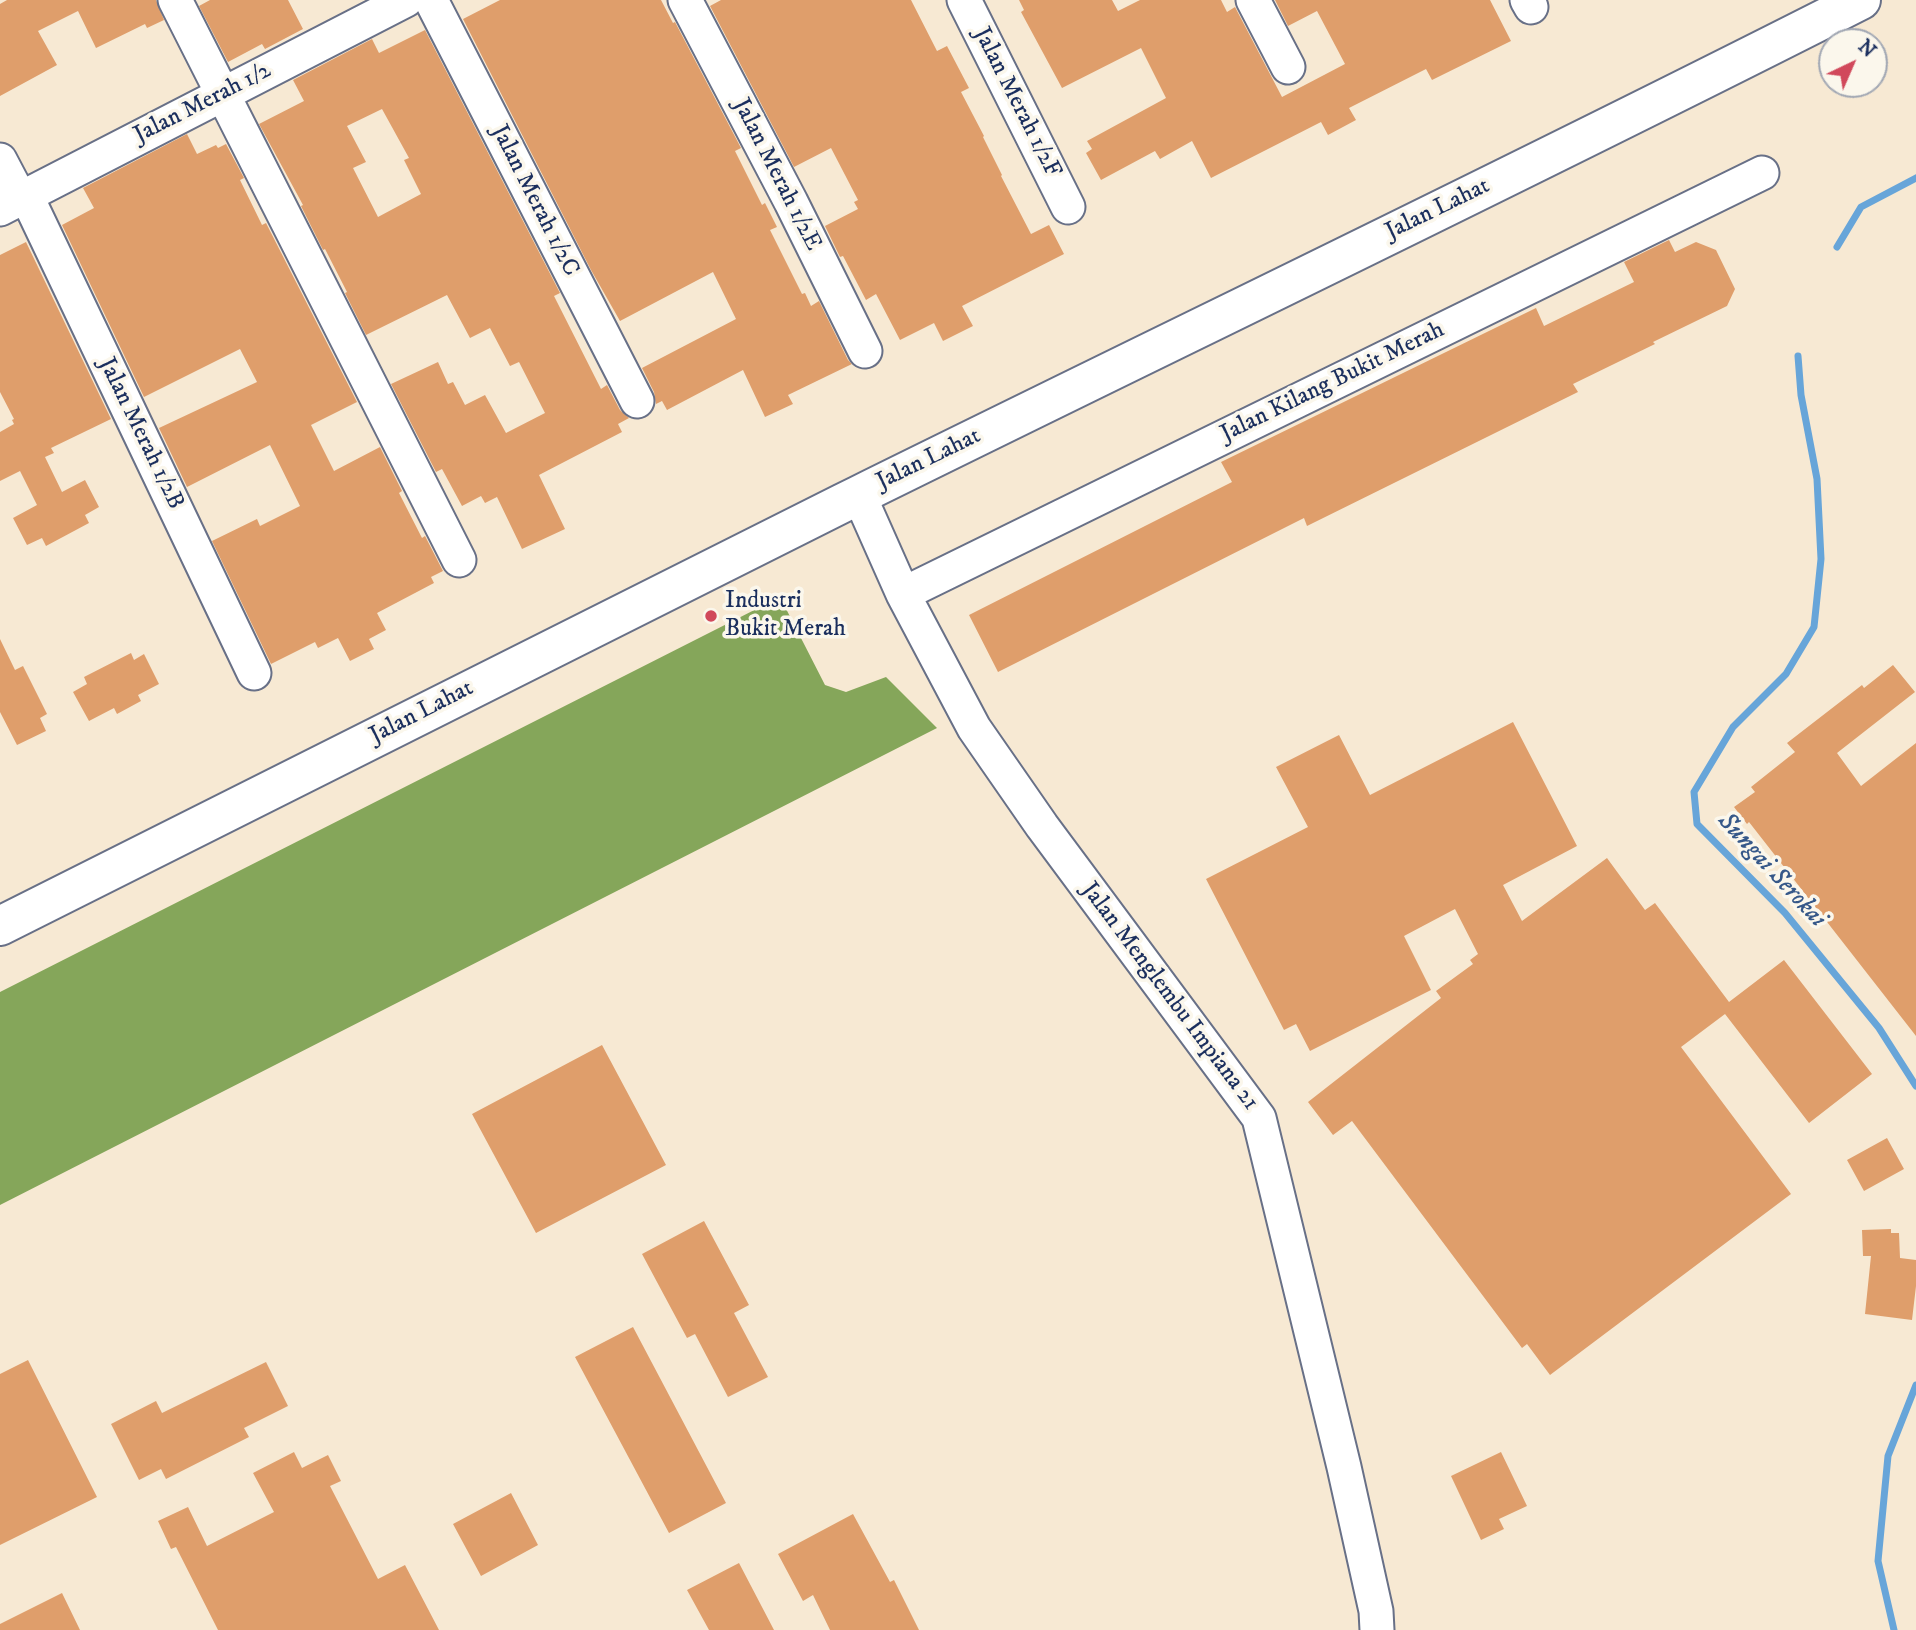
<!DOCTYPE html>
<style>
body{margin:0}
#map{position:relative;width:1916px;height:1630px;overflow:hidden;background:#f7e9d3;font-family:"IM FELL DW Pica",serif}
canvas{display:block}
.north{position:absolute;left:1818px;top:28px;width:70px;height:70px;box-sizing:border-box;background:#fbf7ec;border:2px solid #a1a7b3;border-radius:50%;rotate:44deg;font-size:19px;font-weight:700;line-height:28px;text-align:center;color:#1b2f5e}
.north::after{content:'';display:block;margin:auto;width:24px;height:32px;background:#d1495b;clip-path:polygon(50% 0,100% 100%,50% 72%,0 100%)}
</style>
<div id="map">
<canvas width="1916" height="1630"></canvas>
<div class="north">N</div>
</div>
<script>
const c = document.querySelector('canvas').getContext('2d');
c.lineJoin = 'round';
function paint(path, color) { c.fillStyle = color; c.fill(path, 'evenodd'); }
function stroke(path, color, width, dash) { c.strokeStyle = color; c.lineWidth = width; c.lineCap = dash ? 'butt' : 'round'; c.setLineDash(dash || []); c.stroke(path); }
function write(font, color, halo, rows, align = 'center') {
  c.font = font + ' "IM FELL DW Pica",serif'; c.lineWidth = 7; c.setLineDash([]); c.textBaseline = 'middle'; c.strokeStyle = halo; c.fillStyle = color; for (const [text, x, y, turn = 0] of rows) {
    c.save(); c.translate(x, y); c.rotate((+turn || 0) * Math.PI / 180); c.textAlign = isNaN(turn) ? turn : align; if (halo) c.strokeText(text, 0, 0); c.fillText(text, 0, 0); c.restore();
  }
}
paint(new Path2D(`
 M780,597l45,88 21,7 40,-15 51,51 -937,477v-213z`), '#85a65a');
stroke(new Path2D(`
 M1837,247l24,-40 55,-29
 M1798,356l3,39 16,84 4,80 -7,68 -28,47 -53,53 -39,65 3,32 88,89 94,115 37,58
 M1894,1630l-16,-69 10,-105 28,-71`), '#67a5d9', 7);
paint(new Path2D(`
 M7,0h149l8,20 -17,8 -2,-4 -49,24 -18,-37 -40,20 19,34 -57,31v-92z
 M210,0h78l15,29 -38,20 -3,-5 -34,18 -29,-56z
 M500,0h161l12,23 2,-1 66,126 -6,3 27,54 3,-2 12,24 -7,3 32,64 3,-1 6,13 8,-5 29,59 4,4 -64,31 5,9 -28,13 -22,-47 -76,40 -5,-9 -6,3 -2,-12 -12,-24 94,-49 -23,-47 -93,49 -29,-51 -128,-251z
 M721,0h190l26,51 10,-5 22,42 -8,4 23,44 -1,1 19,38 -1,1 30,58 18,-9 15,29 -102,52 11,20 -30,15 -9,-18 -34,17 -24,-46 -10,6 -23,-44 -3,1 -15,-31 33,-17 -4,-7 4,-2 -27,-52 -37,19 -84,-161z
 M1019,0h93l6,11 22,-11h81l6,12 8,-5 47,90 63,-33 -28,-53 -29,15 -13,-26h215l21,41 -79,39 -6,-11 -77,39 7,12 -28,15 -7,-13 -110,56 -19,-37 -32,18 -5,-8 -54,29 -15,-27 6,-4 -5,-8 79,-43 -25,-50 -79,40 -41,-76 3,-2z
 M425,30l135,263 -6,3 47,93 6,-4 13,25 9,8 -11,6 4,8 -83,43 26,54 -43,20 -25,-52 -12,6 -4,-7 -19,10 -20,-37 -6,3 -45,-88 47,-22 10,22 5,-2 12,23 20,-10 21,38 39,-20 -26,-51 -9,4 -20,-38 -20,10 -23,-43 -81,40 -21,-42 2,-1 -22,-43 -2,1 -22,-44 2,-1 -44,-81 45,-23 -11,-21 79,-41 7,14zM382,109l27,49 -5,2 17,34 -43,23 -25,-49 13,-6 -19,-36z
 M187,134l10,20 19,-9 2,3 8,-4 18,34 -4,2 22,45 4,-2 91,179 -46,23 23,46 46,-24 22,44 -3,2 23,45 3,-2 18,35 -12,6 3,6 -57,30 9,17 -17,9 5,10 -24,12 -12,-23 -20,10 -3,-6 -44,22 -59,-123 45,-22 3,7 40,-20 -30,-61 -83,42 -28,-59 98,-46 -17,-33 -96,48 -82,-172 32,-17 -11,-20z
 M1669,240l6,12 21,-10 20,8 19,39 -8,17 -74,36 2,2 -82,40 5,8 -271,134 -3,-8 -306,154 -29,-57 263,-133 -11,-20 315,-154 8,18 90,-44 -10,-20z
 M26,242l85,177 -60,29 3,5 -9,4 17,35 23,-12 14,27 -14,8 4,8 -43,23 -4,-8 -15,7 -14,-27 24,-13 -17,-34 -20,10v-49l14,-8 -2,-4 2,-1 -14,-27v-137z
 M0,639l15,31 8,-4 24,48 -7,4 6,13 -29,14 -17,-33z
 M131,653l3,7 10,-6 15,30 -21,11 3,6 -24,13 -3,-6 -25,13 -16,-29 14,-8 -3,-7z
 M1893,665l22,27 -78,61 24,33 55,-43v293l-167,-214 -2,2 -13,-17 21,-15 -4,-5 44,-35 -8,-9 75,-58 2,3z
 M1513,722l64,124 -74,39 19,36 85,-63 38,52 10,-7 74,99 55,-42 88,114 -63,49 -84,-109 -44,33 110,147 -241,181 -23,-31 -5,4 -170,-227 -19,14 -25,-33 133,-104 -5,-7 37,-27 -3,-4 8,-6 -23,-45 -51,27 27,54 -121,61 -14,-27 -12,6 -78,-151 102,-52 -32,-60 63,-32 31,60z
 M602,1045l64,120 -130,68 -64,-119z
 M1887,1138l17,31 -40,22 -17,-31z
 M704,1221l45,84 -15,8 34,64 -40,20 -33,-63 -8,4 -45,-84z
 M1891,1229v4h8l1,25 16,2v26l-4,34 -47,-6 6,-58h-8l-1,-26z
 M633,1327l93,176 -57,30 -94,-176z
 M28,1360l69,137 -97,48v-171z
 M266,1362l22,44 -44,22 5,9 -83,42 -5,-10 -22,11 -28,-56 45,-23 6,12z
 M294,1452l8,16 26,-13 13,26 -11,5 48,93 27,-14 34,65h-221l-42,-83 -5,2 -13,-28 30,-14 19,39 67,-34 -21,-39z
 M1501,1452l26,54 -28,13 5,10 -23,11 -30,-64z
 M511,1493l27,52 -57,31 -28,-52z
 M853,1514l37,68 4,-2 25,50h-89l-17,-35 -10,6 -25,-47z
 M739,1563l35,67h-65l-22,-40z
 M62,1593l18,37h-80v-6z`), '#df9e6b');
const minor = new Path2D(`
 M175,0l284,560
 M431,0l206,401
 M685,0l106,202 74,149
 M964,0l104,207
 M1253,0l35,67
 M1527,0l4,7
 M0,160l20,38
 M26,195l228,478
 M0,209l406,-209
 M859,495l44,99 71,134 68,98 217,292 85,349 32,144 1,19
 M903,594l859,-421`);
const major = new Path2D(`
 M0,926c286,-145 572,-289 859,-431 334,-165 670,-326 1002,-495`);
stroke(minor, '#687087', 37);
stroke(major, '#687087', 42);
stroke(minor, '#fff', 33);
stroke(major, '#fff', 38);
for (const [x, y, r, color] of [
 [711,616,7,"#d1495b"]
]) { const dot = new Path2D(); dot.arc(x, y, r, 0, 2 * Math.PI); c.fillStyle = color; c.fill(dot); stroke(dot, '#fbf7ec', 2.5); }
write('24px', '#1b2f5e', '#fbf7ec', [
 ["Jalan Merah 1/2F",1016,103,63],
 ["Jalan Merah 1/2",203,104,-27],
 ["Jalan Merah 1/2E",776,175,63],
 ["Jalan Merah 1/2C",534,201,63],
 ["Jalan Lahat",1438,210,-26],
 ["Jalan Kilang Bukit Merah",1333,383,-26],
 ["Jalan Merah 1/2B",140,434,64],
 ["Jalan Lahat",929,460,-26],
 ["Jalan Lahat",422,713,-27],
 ["Jalan Menglembu Impiana 21",1169,997,53]
]);
write('24px', '#1b2f5e', '#fbf7ec', [
 ["Industri",725,602],
 ["Bukit Merah",725,630]
], 'left');
write('italic 26px', '#365889', '#fbf7ec', [
 ["Sungai Serokai",1771,871,47]
]);
</script>
